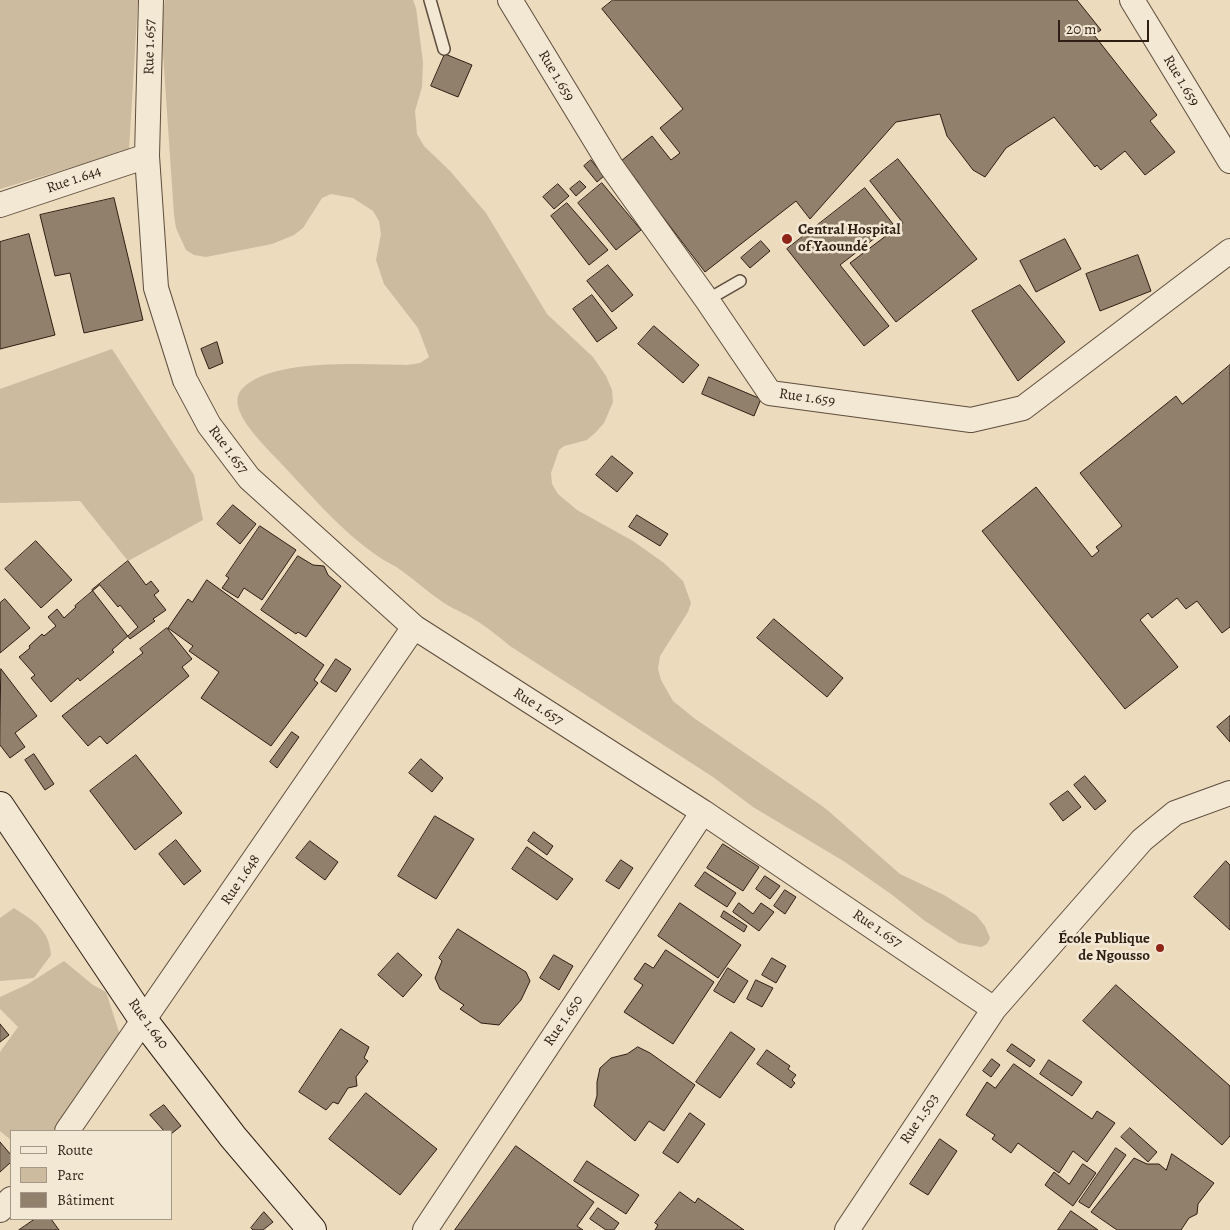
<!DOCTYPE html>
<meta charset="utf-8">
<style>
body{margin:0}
#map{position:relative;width:1230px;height:1230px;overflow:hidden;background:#ecdbbc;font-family:Alegreya,serif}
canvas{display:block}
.legend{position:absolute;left:10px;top:1130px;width:162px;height:90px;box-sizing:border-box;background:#f3e8d3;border:1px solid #a49787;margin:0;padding:6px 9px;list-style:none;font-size:15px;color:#2e1e14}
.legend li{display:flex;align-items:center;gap:10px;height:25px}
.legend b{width:25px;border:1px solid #a49787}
.scale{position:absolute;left:1058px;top:20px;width:91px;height:22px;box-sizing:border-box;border:2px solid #2e1e14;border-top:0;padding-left:6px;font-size:15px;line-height:18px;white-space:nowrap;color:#2e1e14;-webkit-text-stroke:4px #f3e8d3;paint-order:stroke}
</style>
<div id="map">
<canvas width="1230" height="1230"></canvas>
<ul class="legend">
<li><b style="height:6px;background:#f3e8d3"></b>Route</li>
<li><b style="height:14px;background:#ccbb9f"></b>Parc</li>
<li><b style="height:14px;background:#91806b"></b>Bâtiment</li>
</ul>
<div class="scale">20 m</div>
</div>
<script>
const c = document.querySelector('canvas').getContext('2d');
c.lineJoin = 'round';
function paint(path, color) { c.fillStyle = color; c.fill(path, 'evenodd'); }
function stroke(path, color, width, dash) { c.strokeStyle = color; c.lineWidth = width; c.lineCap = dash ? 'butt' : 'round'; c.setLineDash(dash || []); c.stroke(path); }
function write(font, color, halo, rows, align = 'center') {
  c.font = font + ' Alegreya,serif'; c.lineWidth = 5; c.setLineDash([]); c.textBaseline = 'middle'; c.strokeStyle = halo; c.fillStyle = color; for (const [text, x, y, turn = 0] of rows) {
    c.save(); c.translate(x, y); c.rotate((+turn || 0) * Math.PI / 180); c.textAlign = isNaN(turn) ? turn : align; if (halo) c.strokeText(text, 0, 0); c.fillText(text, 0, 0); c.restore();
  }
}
paint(new Path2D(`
 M0,0h138l-9,150 -129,39z
 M165,0h248l3,8 7,54 -1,25 -7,24 2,23 7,12 26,25 36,42 61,101 46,43 13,19 6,14 1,12 -9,21 -8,9 -9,8 -23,6 -5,4 -8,23 1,11 6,10 19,16 56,31 31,22 19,18 8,22 -3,9 -28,44 -2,13 3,11 12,21 21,17 131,90 75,66 44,21 32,20 9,11 5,12 -3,6 -6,3 -22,-4 -34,-22 -34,-27 -46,-32 -92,-55 -40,-30 -203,-131c-10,-8 -19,-16 -30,-23 -11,-8 -25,-13 -36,-20 -15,-10 -28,-22 -42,-32 -7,-6 -16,-9 -23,-14 -41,-28 -72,-67 -106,-102 -12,-14 -48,-47 -31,-66 30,-32 124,-24 165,-24l13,-2 9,-6 -11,-29 -34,-44 -8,-24 5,-26 -2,-13 -6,-10 -20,-13 -22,-4 -9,4 -19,30 -9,7 -22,9 -66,13 -12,-2 -8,-5 -10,-22 -2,-13 -13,-191z
 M112,349l82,126 9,45 -75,41 -48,-60 -80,2v-114z
 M14,908c20,13 35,21 37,47l-17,23 -34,3v-63z
 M64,961l29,24 13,7 14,43 -48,78 -20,18h-41v9l-11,-9v-79l18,-25 -18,-18v-12l28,-13z`), '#ccbb9f');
const building = new Path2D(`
 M613,0h464l24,30 -7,5 63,80 -7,6 25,31 -30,23 -20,-24 -24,19 -4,-5 -2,2 -41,-50 -48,31 -21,29 -12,-7 -26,-34 -7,-22 -44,8 -86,97 -14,-18 -91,71 -52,-68 -4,3 -15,-20 5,-4 -18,-22 31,-25 19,24 9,-7 -20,-25 23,-19 -81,-100z
 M445,54l27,11 -14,32 -27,-11z
 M898,159l79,100 -81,63 -46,-59 53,-40 -33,-42z
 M591,160l13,16 -7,6 -13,-16z
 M580,181l6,6 -10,9 -6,-7z
 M602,183l39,47 -25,20 -38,-47z
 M558,184l11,12 -15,13 -11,-12z
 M865,188l28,36 -53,41 49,61 -25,20 -77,-97z
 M114,198l29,122 -59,13 -14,-60 -15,3 -15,-61z
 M567,203l41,47 -19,15 -38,-49z
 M29,234l26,101 -55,14v-107z
 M1065,239l16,30 -45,23 -16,-31z
 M761,241l9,10 -20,17 -9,-10z
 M1138,255l13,36 -51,20 -14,-37z
 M608,265l25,30 -21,17 -25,-31z
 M1020,285l45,57 -47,39 -46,-70z
 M592,295l25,33 -20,14 -24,-33z
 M654,326l45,39 -16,18 -45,-39z
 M217,342l6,21 -14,6 -8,-20z
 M1230,365v262l-8,6 -25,-32 -11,8 -9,-11 -25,20 -4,-5 -8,7 38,47 -53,42 -143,-178 54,-44 56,70 7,-6 -3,-4 26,-21 -42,-53 96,-77 6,8z
 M709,377l52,22 -7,17 -52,-22z
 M612,456l21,17 -16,19 -21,-17z
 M233,505l23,19 -16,20 -23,-20z
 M637,515l31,19 -8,12 -31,-19z
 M260,526l36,24 -34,50 -18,-12 -6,10 -16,-10 7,-10 -3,-2z
 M36,541l36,39 -31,28 -36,-39z
 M298,556l15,9 11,1 4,9 13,11 -35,51 -8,-5 -2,2 -35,-24z
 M128,561l18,24 5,-4 8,10 -5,4 12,15 -13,9 2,2 -25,18 -38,-49z
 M207,580l117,85 -10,15 4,3 -47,63 -70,-48 18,-26 -30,-21 4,-5 -25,-18 20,-29 4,3z
 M100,585l18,22 2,-2 18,22 -26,23 2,2 -34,29 -2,-3 -27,24 -20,-24 4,-3 -16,-18 11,-9 -1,-2 13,-12 2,2 12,-10 -8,-9 9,-8 7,9 12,-11 -1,-1z
 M5,599l25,29 -30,25v-50z
 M774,619l69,59 -16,19 -70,-59z
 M167,628l25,31 -10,8 7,9 -82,68 -7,-8 -12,10 -26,-30 81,-63 -3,-4z
 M336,659l15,10 -15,23 -15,-10z
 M1,669l36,47 -22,17 10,14 -15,11 -10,-13z
 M1230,716v26l-13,-15z
 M292,732l7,5 -22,31 -7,-6z
 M34,754l20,30 -9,6 -20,-30z
 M136,755l46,58 -47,37 -45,-59z
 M421,759l22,19 -11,14 -23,-19z
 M1085,776l21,25 -11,9 -21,-25z
 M1068,791l13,16 -18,14 -13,-17z
 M435,816l39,23 -38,60 -38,-23z
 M534,832l19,14 -6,9 -19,-14z
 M176,840l25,31 -17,14 -25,-31z
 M310,841l28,21 -13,18 -29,-22z
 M723,844l36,23 -16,24 -36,-23z
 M527,847l46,32 -16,21 -45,-31z
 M621,860l12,8 -14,21 -13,-8z
 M1226,861l4,4v65l-36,-33z
 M705,872l31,21 -9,14 -32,-21z
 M765,876l15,10 -10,13 -14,-10z
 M785,890l11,7 -11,17 -11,-8z
 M680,903l61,42 -23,33 -60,-42z
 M739,903l14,11 8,-11 13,9 -15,19 -26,-19z
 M724,911l23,15 -3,6 -23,-15z
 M458,929l68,43 4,9 -9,19 -22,25 -18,-2 -21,-14 4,-4 -24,-16 -5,-11 7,-17 -3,-3z
 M666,950l48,32 -41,62 -49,-32 19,-27 -9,-6 11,-16 8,5z
 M398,953l24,22 -19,22 -25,-22z
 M554,955l19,11 -14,24 -19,-12z
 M772,958l14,8 -10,17 -14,-8z
 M728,968l20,13 -14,22 -20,-12z
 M756,980l17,8 -11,19 -15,-8z
 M1116,985l114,101v50l-8,9 -139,-124z
 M0,1024l9,11 -9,7z
 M341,1029l28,18 -5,11 4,3 -12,16 1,9 -9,2 -10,16 -5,-2 -7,8 -27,-18z
 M731,1032l24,17 -35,49 -24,-16z
 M1012,1044l23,16 -5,7 -23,-16z
 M638,1047l12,6 45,32 -31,46 -15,-10 -14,20 -41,-35 3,-10v-14l3,-14 11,-10 16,-4z
 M767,1050l23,16 -2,3 8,6 -4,5 3,3 -4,5 -34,-24z
 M992,1059l8,6 -9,12 -8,-6z
 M1049,1060l33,22 -10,14 -32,-22z
 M1014,1064l78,55 5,-8 18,12 -28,39 -14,-11 -14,22 -41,-30 -7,10 -19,-14 3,-4 -29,-20 21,-33 8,6z
 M366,1093l71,56 -37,46 -71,-56z
 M164,1105l17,21 -10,8v-3h-7l-14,-16z
 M690,1113l15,11 -27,39 -15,-10z
 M1130,1128l27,24 -9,10 -27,-25z
 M940,1139l17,12 -29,44 -18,-11z
 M0,1142l11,13v7l-11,10z
 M516,1146l78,56 -17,24 6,4h-128z
 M1116,1148l10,7 -37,53 -10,-6z
 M1172,1154l42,29 -16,21 -1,10 -8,4 -8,12h-64l-26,-18 43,-54 13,6h12l7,6z
 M587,1161l52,34 -13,19 -52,-33z
 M1083,1164l13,9 -23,33 -28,-21 9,-13 15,12z
 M680,1192l15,11 3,-5 46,32h-89l3,-5 -3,-2z
 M598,1208l21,15 -5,7h-8l-16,-11z
 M1071,1211l27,19h-40z
 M264,1212l9,10 -10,8h-10l-2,-2z
 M35,1219h16l8,11h-40z`);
paint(building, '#91806b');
stroke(building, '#2e1e14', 1);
const lane = new Path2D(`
 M430,0l14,49
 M707,300l33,-19`);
const street = new Path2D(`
 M151,0l-4,156 9,132 29,92 24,45 40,53 165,149 289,185 291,197 148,-169 33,-27 55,-20
 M510,0l101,166 96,134 63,93 201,27 52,-12 207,-157
 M1132,0l98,161
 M0,205l147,-49
 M67,1131l347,-504
 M0,1210l11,-11
 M425,1230l278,-418
 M847,1230l147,-221`);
const secondary = new Path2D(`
 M0,806l144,215 89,116 79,93`);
stroke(lane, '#5e4d3e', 14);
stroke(street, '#5e4d3e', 26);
stroke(secondary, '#2e1e14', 30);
stroke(lane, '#f3e8d3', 11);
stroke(street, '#f3e8d3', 24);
stroke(secondary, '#f3e8d3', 28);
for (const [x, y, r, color] of [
 [787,239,6,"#8f2418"],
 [1160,948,5,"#8f2418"]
]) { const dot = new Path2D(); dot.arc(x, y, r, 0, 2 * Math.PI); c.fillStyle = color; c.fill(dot); stroke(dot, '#f3e8d3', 2); }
write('15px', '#2e1e14', '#f3e8d3', [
 ["Rue 1.657",150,47,-89],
 ["Rue 1.659",556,76,59],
 ["Rue 1.659",1181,81,59],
 ["Rue 1.644",74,180,-19],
 ["Rue 1.659",807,398,8],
 ["Rue 1.657",228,450,53],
 ["Rue 1.657",538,707,33],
 ["Rue 1.648",241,880,-56],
 ["Rue 1.657",877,929,34],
 ["Rue 1.650",564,1021,-56],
 ["Rue 1.640",148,1024,54],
 ["Rue 1.503",920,1119,-56]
]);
write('bold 15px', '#2e1e14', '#f3e8d3', [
 ["Central Hospital",798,230],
 ["of Yaoundé",798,247],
 ["École Publique",1150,939,"right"],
 ["de Ngousso",1150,956,"right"]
], 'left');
</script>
